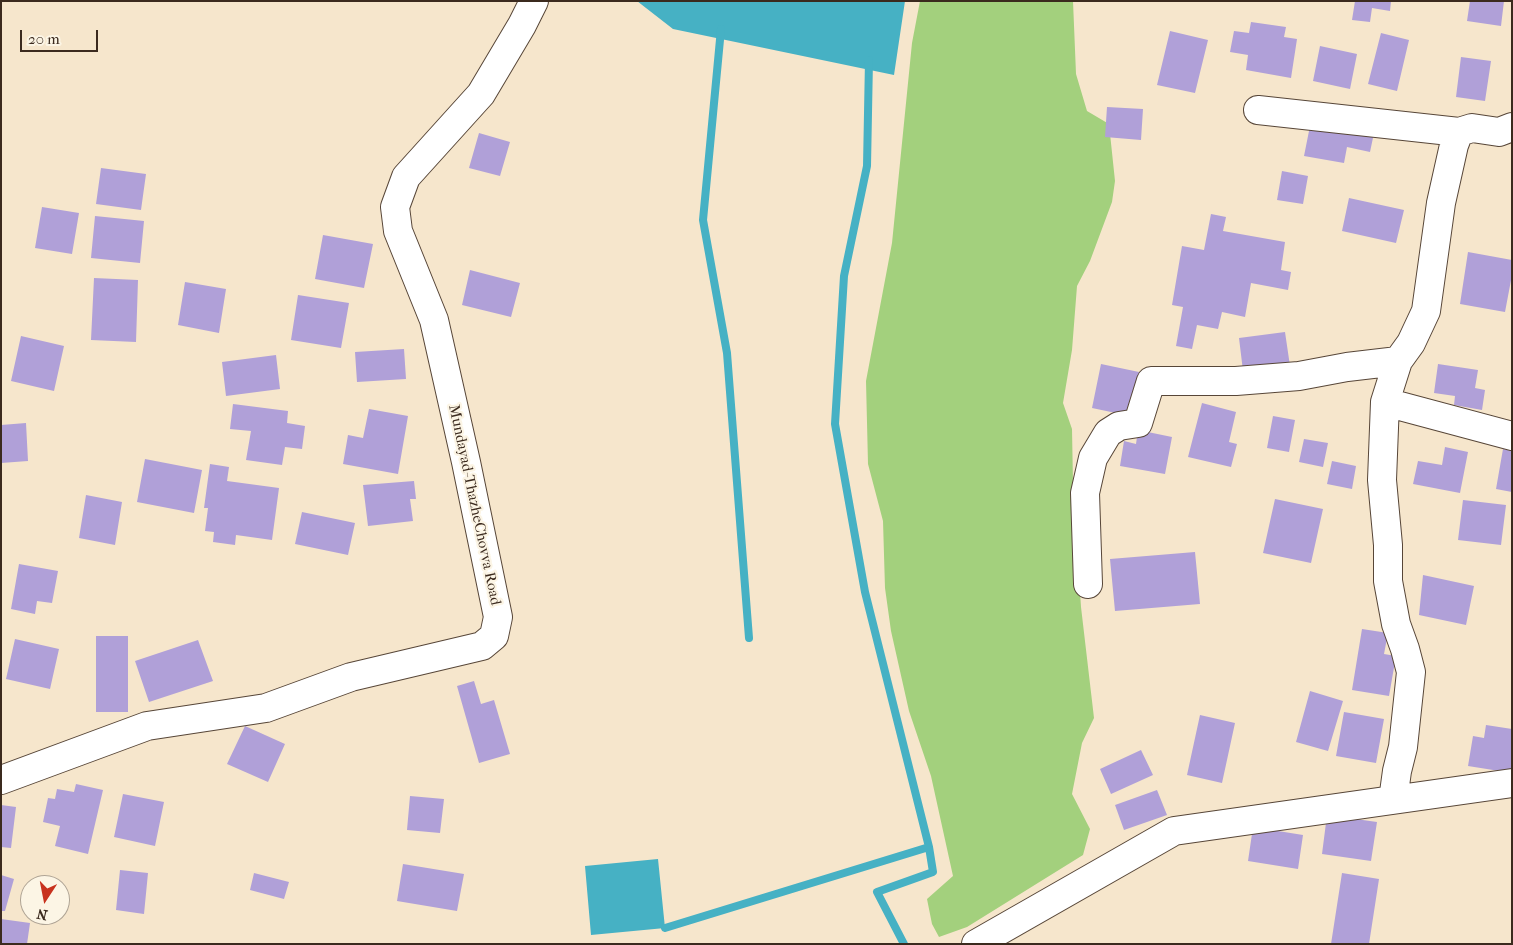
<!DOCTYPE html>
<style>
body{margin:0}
#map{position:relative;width:1513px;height:945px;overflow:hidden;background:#f6e6cc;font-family:"IM FELL French Canon",serif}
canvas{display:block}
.frame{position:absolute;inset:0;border:2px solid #3b2a1e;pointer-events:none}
.north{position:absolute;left:20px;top:875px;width:50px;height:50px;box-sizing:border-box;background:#fcf5e5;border:1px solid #afa495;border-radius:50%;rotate:191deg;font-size:14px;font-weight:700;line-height:20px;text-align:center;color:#3b2a1e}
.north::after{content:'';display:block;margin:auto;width:18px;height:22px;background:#c8321e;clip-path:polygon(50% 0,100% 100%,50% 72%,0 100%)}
.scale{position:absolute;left:20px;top:30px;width:78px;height:22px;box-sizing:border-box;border:2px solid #3b2a1e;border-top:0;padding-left:6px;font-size:15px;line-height:18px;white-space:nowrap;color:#3b2a1e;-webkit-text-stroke:4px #fcf5e5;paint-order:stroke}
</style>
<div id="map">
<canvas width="1513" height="945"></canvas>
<div class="frame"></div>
<div class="north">N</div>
<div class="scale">20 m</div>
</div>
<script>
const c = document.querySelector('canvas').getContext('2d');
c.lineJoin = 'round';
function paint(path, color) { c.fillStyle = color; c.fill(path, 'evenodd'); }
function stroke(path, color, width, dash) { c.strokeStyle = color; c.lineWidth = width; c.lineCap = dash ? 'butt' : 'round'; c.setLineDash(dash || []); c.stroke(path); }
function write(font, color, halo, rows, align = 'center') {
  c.font = font + ' "IM FELL French Canon",serif'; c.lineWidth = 4.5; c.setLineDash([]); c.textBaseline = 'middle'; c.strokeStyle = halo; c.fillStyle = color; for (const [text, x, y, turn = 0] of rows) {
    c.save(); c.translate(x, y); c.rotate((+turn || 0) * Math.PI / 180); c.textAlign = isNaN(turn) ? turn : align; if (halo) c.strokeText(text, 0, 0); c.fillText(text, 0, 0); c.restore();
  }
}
paint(new Path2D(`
 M920,1h153l3,73 11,37 22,13 6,57 -3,21 -22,59 -13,25 -5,64 -9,53 9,26 1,55 8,123 13,111 -12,25 -10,51 18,35 -7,26 -116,72 -28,10 -7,-13 -5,-25 26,-23 -22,-100 -22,-65 -18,-80 -6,-43 -2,-67 -15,-57 -2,-83 26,-138 20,-200z`), '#a3d07d');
paint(new Path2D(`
 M637,1h268l-11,74 -221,-46z
 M658,859l7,69 -74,7 -6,-69z`), '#46b1c4');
stroke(new Path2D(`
 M721,29l-18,191 24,133 22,285
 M869,60l-2,106 -23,110 -9,148 30,168 64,255 4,25 -56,20 27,52
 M665,928l264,-81`), '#46b1c4', 8);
paint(new Path2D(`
 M1355,1h36l-1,10 -18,-3 -2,14 -18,-2z
 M1470,1h34l-3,25 -34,-5z
 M1251,22l35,5 -2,10 13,2 -6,39 -45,-8 2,-15 -18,-3 4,-21 15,2z
 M1170,31l38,9 -13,53 -38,-8z
 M1381,33l28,7 -12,51 -29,-7z
 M1320,46l37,8 -7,35 -37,-8z
 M1461,57l30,4 -6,40 -29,-4z
 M1107,107l36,2 -2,31 -36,-3z
 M1311,121l63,12 -4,19 -23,-5 -3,16 -40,-7z
 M479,133l31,9 -10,34 -31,-8z
 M101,168l45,6 -5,36 -45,-6z
 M1282,171l26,5 -5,28 -26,-4z
 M1349,198l55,12 -8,33 -54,-12z
 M42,207l37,6 -7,41 -37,-6z
 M1211,214l15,3 -3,14 62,11 -4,28 10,2 -3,18 -37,-7 -6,34 -23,-5 -4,17 -21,-4 -5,24 -16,-3 7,-39 -11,-2 10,-59 22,4z
 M95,216l49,5 -4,42 -49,-5z
 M323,235l50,9 -9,44 -49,-9z
 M1468,252l44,8v15l-7,37 -45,-8z
 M470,270l50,13 -9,34 -49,-12z
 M94,278l44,2 -2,62 -45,-2z
 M185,282l41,7 -7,44 -41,-8z
 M298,295l51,8 -8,45 -50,-8z
 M1285,332l5,34 -47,5 -4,-33z
 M21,336l43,10 -10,45 -43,-10z
 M404,349l2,30 -49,3 -2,-30z
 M276,355l4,34 -54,7 -4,-34z
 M1101,364l38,8 -9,44 -38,-8z
 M1438,364l40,6 -3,18 10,2 -3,20 -28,-5 1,-9 -21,-3z
 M1202,403l34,9 -7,30 8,2 -6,23 -43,-10z
 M233,404l55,7 -1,12 18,3 -3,23 -17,-2 -3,18 -36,-5 5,-29 -21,-2z
 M369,409l39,7 -10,58 -55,-10 5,-29 15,3z
 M1273,416l22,4 -6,32 -22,-4z
 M26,423l2,38 -27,2v-38z
 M1138,430l34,7 -7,37 -45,-8 4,-25 12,3z
 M1304,439l24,4 -5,24 -24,-5z
 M1445,447l23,5 -8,41 -47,-9 5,-23 24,4z
 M1503,449l9,2v41l-16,-3z
 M145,459l57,11 -8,43 -57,-11z
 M1332,461l24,5 -4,23 -25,-5z
 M210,464l19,3 -2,14 52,7 -7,52 -36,-5 -1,10 -22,-3 1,-10 -9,-1 3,-23h-4z
 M414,481l2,18h-6l3,22 -45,5 -5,-41z
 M86,495l36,7 -7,43 -36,-7z
 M1275,499l48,10 -12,54 -48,-10z
 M1463,500l43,5 -5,40 -43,-5z
 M302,512l53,11 -7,32 -53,-11z
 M1195,552l5,52 -85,7 -5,-52z
 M19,564l39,7 -6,32 -15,-2 -2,13 -24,-5z
 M1423,575l51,11 -8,39 -47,-10z
 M1362,629l26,4 -4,21 12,2 -7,40 -37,-6z
 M96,636h32v76h-32z
 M15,639l44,10 -9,40 -44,-10z
 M198,640l15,41 -64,21 -14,-41z
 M474,681l7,23 13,-4 16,54 -31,9 -22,-77z
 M1310,691l33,10 -15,50 -32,-9z
 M1344,712l40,7 -8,44 -40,-7z
 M1200,715l35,8 -13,60 -35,-8z
 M1486,725l26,4v44l-44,-7 5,-30 11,2z
 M245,726l40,18 -17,38 -41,-18z
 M1141,750l12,25 -42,19 -11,-25z
 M76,784l27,6 -15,64 -33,-8 5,-20 -17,-4 5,-24 7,1 2,-10 17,3z
 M1157,790l10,25 -43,15 -9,-25z
 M123,794l41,8 -9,44 -41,-9z
 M410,796l34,3 -4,34 -33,-3z
 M1,805l15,2 -5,41 -10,-1z
 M1327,815l50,7 -6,39 -49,-7z
 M1253,827l50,8 -5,34 -50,-8z
 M403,864l61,10 -7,37 -60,-10z
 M120,870l28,3 -4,41 -28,-4z
 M254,873l35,9 -5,17 -34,-9z
 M1342,873l37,6 -10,65h-38z
 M1,875l13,4 -9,32h-4z
 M1,919l29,4 -3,21h-26z`), '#b0a0d8');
const minor = new Path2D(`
 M1258,110l201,22
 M1385,402l127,34
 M1088,584l-3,-91 8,-35 15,-25 11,-7 19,-3 13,-42h85l63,-5 48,-9 51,-6
 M1393,800l4,-29 6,-24 8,-75 -6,-23 -9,-25 -8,-43v-36l-6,-65 3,-78 13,-41 13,-18 15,-32 15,-108 13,-58 5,-13 13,-4 27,4 13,-5
 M976,944l198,-113 338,-48`);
const major = new Path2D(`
 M1,780l146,-54 119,-18 85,-31 131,-31 12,-10 4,-19 -32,-155 -32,-142 -36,-89 -3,-24 11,-30 75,-83 41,-69 12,-24`);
stroke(minor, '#574638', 30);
stroke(major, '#574638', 30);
stroke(minor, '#fff', 28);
stroke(major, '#fff', 28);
write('15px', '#3b2a1e', '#fcf5e5', [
 ["Mundayad-ThazheChovva Road",474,505,78]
]);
</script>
